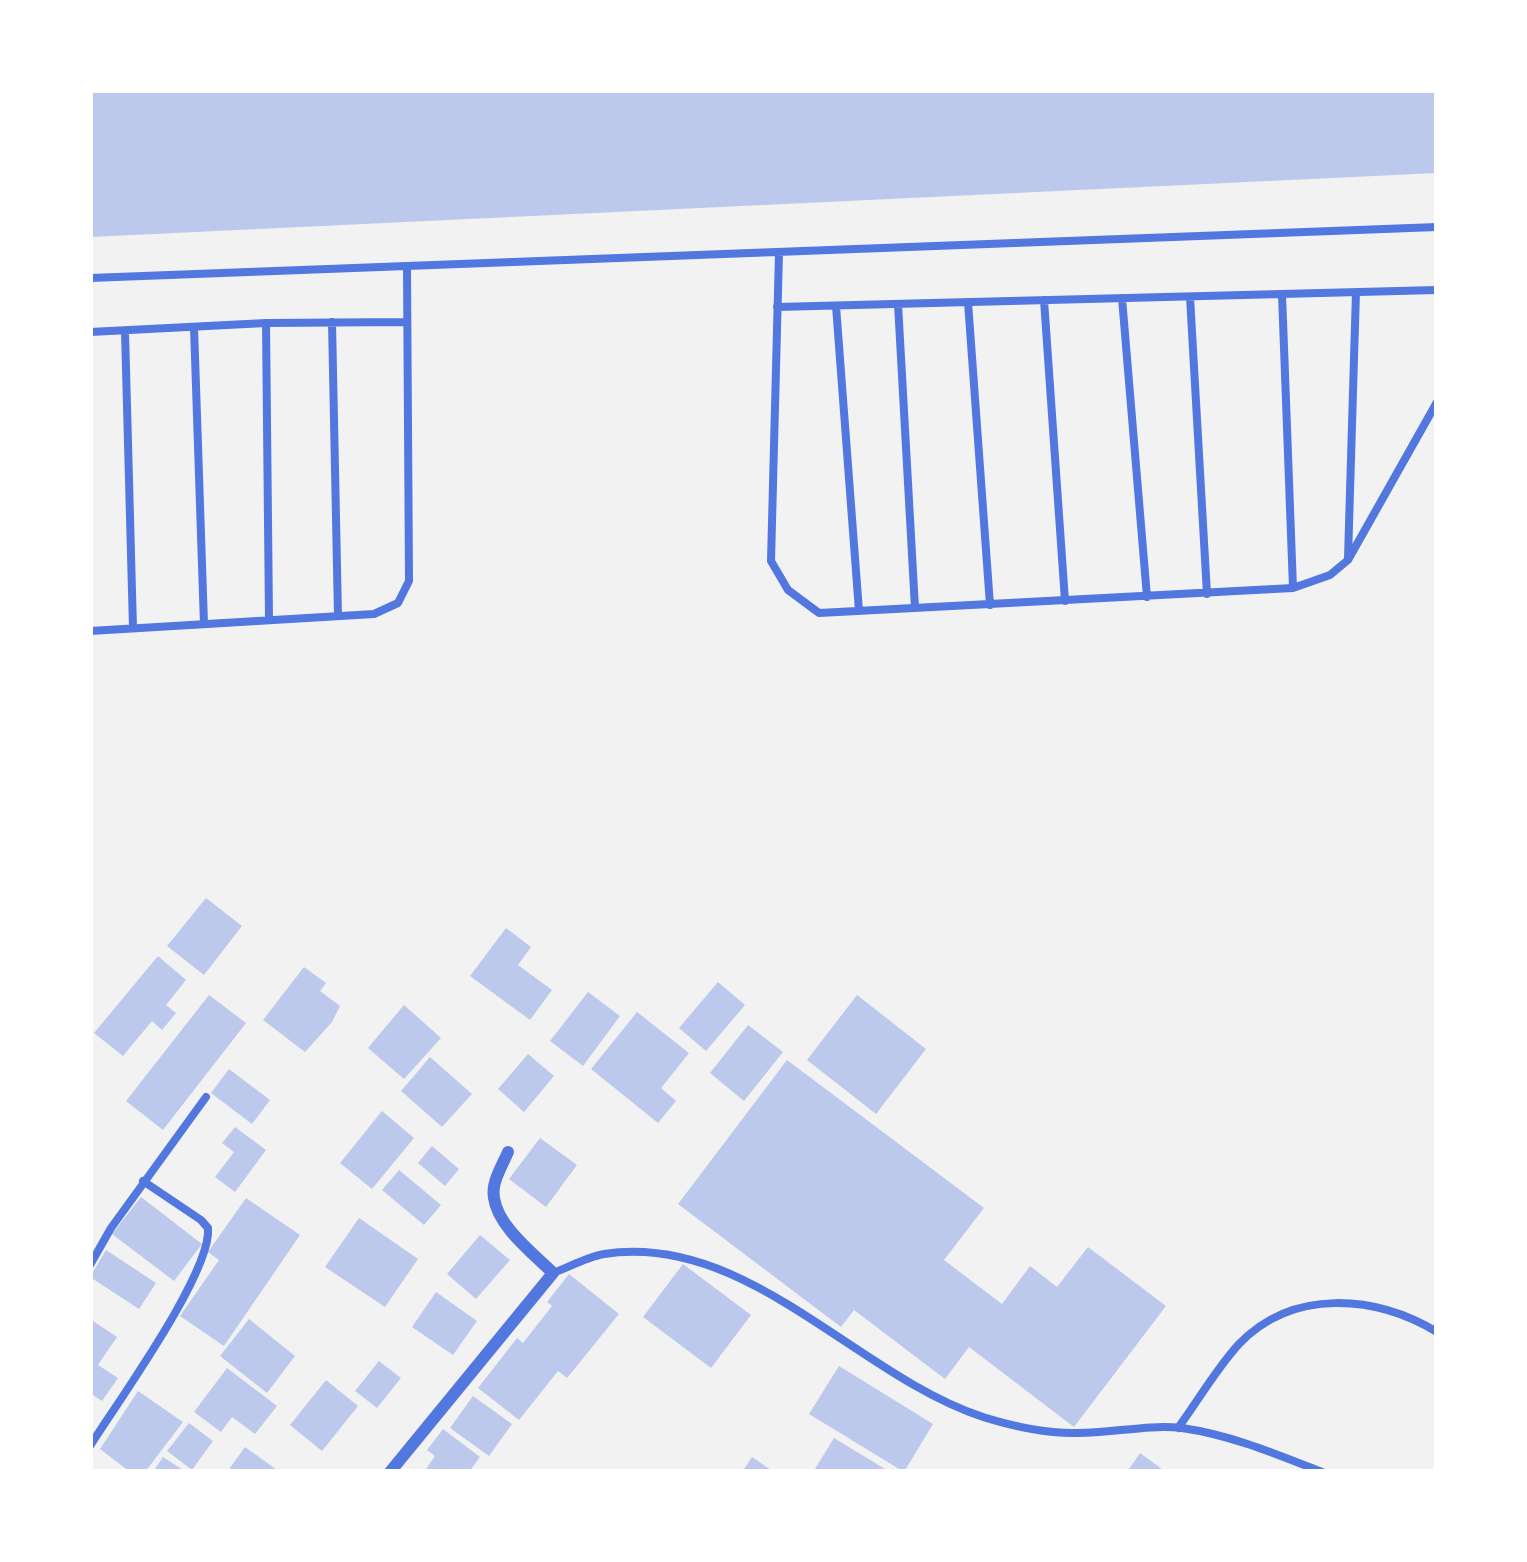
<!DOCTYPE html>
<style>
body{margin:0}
#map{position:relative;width:1527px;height:1562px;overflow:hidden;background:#f2f2f2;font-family:"Exo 2",sans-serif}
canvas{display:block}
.frame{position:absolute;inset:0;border:93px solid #fff;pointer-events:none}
</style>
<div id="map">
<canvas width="1527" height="1562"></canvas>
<div class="frame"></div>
</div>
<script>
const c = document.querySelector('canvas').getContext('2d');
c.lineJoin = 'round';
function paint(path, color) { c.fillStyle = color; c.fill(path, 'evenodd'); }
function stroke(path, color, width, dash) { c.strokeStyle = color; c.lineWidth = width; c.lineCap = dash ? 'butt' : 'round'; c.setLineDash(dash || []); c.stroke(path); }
paint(new Path2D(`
 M90,90h1347v83l-1347,64z
 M206,898l36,28 -38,49 -37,-29z
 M506,928l25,19 -13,18 34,25 -22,30 -60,-44z
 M158,956l28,24 -20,25 10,8 -14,17 -10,-9 -29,35 -29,-23z
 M304,967l22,16 -6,8 20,15 -8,16 -27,30 -42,-32z
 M718,982l27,23 -39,46 -27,-23z
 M588,992l32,24 -37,50 -33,-25z
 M209,995l37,28 -83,107 -37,-29z
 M857,995l69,54 -50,65 -69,-54z
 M404,1005l37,33 -37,41 -36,-31z
 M637,1012l52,41 -28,35 15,13 -18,22 -67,-54z
 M748,1025l35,27 -39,49 -34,-28z
 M528,1054l26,22 -30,36 -26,-23z
 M430,1057l42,37 -30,33 -41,-36z
 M787,1060l197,148 -40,52 58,44 28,-38 27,21 31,-40 78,59 -92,121 -105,-80 -24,32 -91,-69 -13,17 -163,-123z
 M229,1069l41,31 -18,24 -41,-31z
 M382,1111l32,27 -42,51 -32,-26z
 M235,1127l31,23 -31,42 -20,-15 19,-25 -12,-9z
 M540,1138l37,27 -31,42 -37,-28z
 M432,1146l27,23 -14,17 -27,-23z
 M399,1170l42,35 -17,20 -42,-35z
 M141,1197l61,47 -28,37 -62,-47z
 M246,1198l54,37 -76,111 -44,-30 39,-56 -11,-8z
 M359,1218l59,41 -33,48 -60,-40z
 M480,1235l30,25 -34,39 -29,-25z
 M106,1250l50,33 -17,26 -49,-32z
 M683,1264l68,51 -40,53 -68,-51z
 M569,1274l50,40 -52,64 -9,-7 -39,49 -41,-32 39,-50 6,5 29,-37 -5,-4z
 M436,1292l41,29 -24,34 -41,-28z
 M90,1319l27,18 -19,28 20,13 -16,23 -12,-8z
 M249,1319l46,37 -28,37 -47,-37z
 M379,1361l22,17 -24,30 -22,-17z
 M839,1366l94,58 -29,48 -95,-58z
 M227,1368l50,38 -22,28 -23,-17 -11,15 -27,-20z
 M326,1380l32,26 -36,45 -32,-26z
 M138,1391l45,31 -38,50h-15l-30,-23z
 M473,1396l39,28 -23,32 -39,-28z
 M189,1423l24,18 -21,29 -25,-19z
 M443,1429l37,28 -11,15h-45l11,-16 -8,-6z
 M834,1438l56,34h-77z
 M245,1447l35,25h-53z
 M1140,1453l26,19h-39z
 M163,1457l23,15h-33z
 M752,1457l22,15h-32z`), '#bdc9ec');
stroke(new Path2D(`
 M779,253l-8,308 17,29 31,23 474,-25 37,-13 18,-15 89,-158
 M90,278l1347,-51
 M1282,294l11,294
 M1190,297l17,297
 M1122,298l25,299
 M1044,300l21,301
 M968,302l22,303
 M898,304l17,304
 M836,306l23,305
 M777,307l660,-17
 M332,322l6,294
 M266,323l3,297
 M194,327l10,297
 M90,332l176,-9 141,-1
 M125,332l8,296
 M1348,558l8,-266
 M90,631l284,-17 24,-11 11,-22 -2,-313
 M90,1265l21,-37 95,-131
 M553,1273c16,-6 34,-16 51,-19 143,-22 253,122 379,163 29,9 60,16 90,16 36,1 73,-9 109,-5 49,7 94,26 140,44
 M1178,1428c20,-27 38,-59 61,-84 54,-56 136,-49 198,-12
 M90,1446c27,-43 122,-174 118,-218l-7,-8 -58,-39`), '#5277de', 8);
stroke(new Path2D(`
 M390,1472l163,-199c-19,-19 -55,-46 -59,-75 -3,-15 8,-32 14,-46`), '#5277de', 12);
</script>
